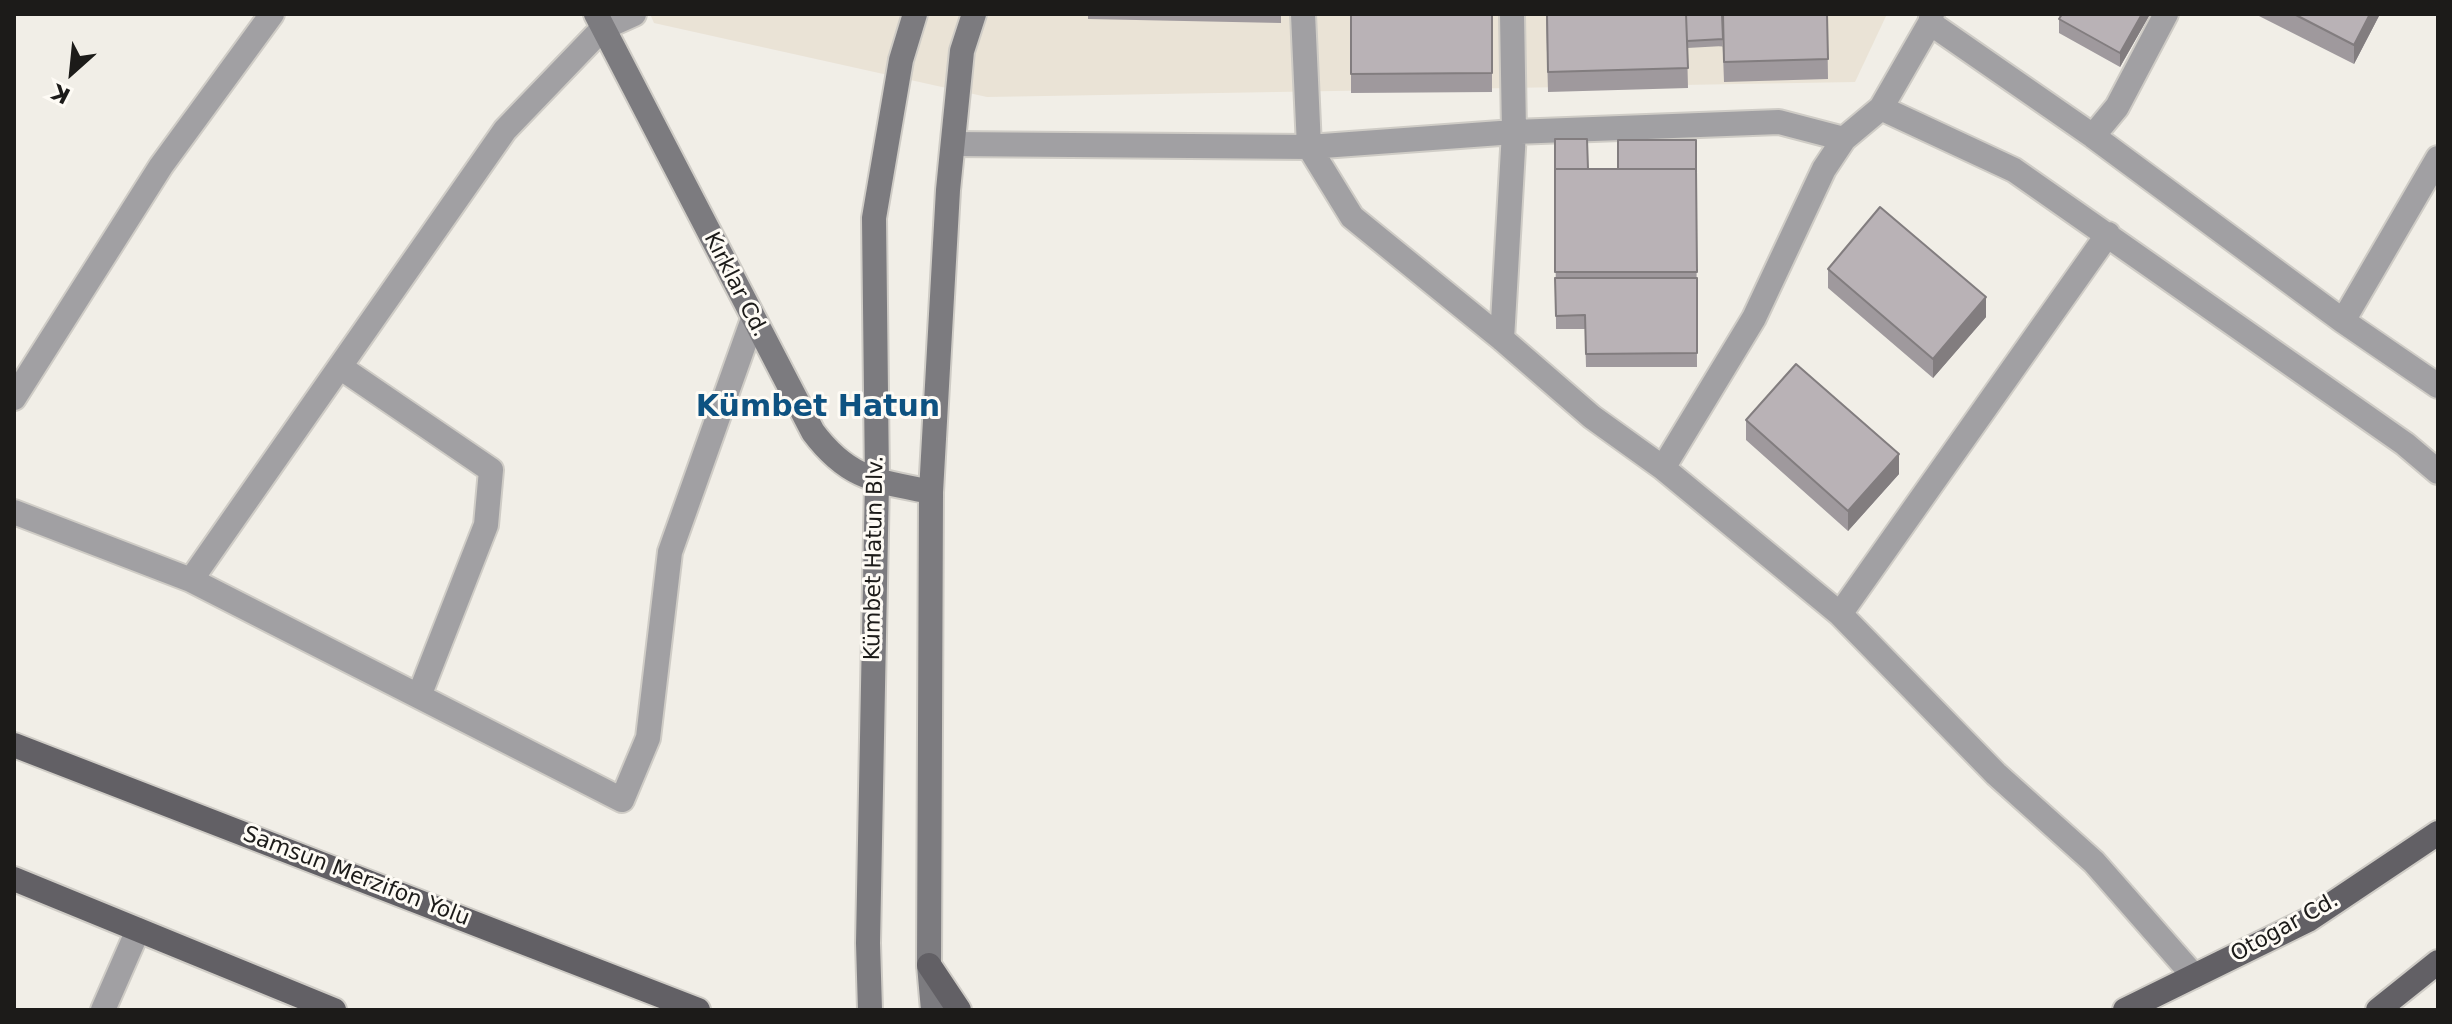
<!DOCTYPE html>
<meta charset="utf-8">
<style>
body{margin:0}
#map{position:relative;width:2452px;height:1024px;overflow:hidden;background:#f1eee7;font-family:"DejaVu Sans",sans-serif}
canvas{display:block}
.frame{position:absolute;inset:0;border:16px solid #1c1b19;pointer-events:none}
.north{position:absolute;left:32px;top:32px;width:80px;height:80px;-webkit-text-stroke:6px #fefbf5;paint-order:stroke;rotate:207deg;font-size:22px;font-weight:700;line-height:32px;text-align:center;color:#1c1b19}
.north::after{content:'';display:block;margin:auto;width:28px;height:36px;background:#1c1b19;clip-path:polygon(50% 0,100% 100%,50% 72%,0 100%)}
</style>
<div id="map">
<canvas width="2452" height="1024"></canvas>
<div class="frame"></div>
<div class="north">K</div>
</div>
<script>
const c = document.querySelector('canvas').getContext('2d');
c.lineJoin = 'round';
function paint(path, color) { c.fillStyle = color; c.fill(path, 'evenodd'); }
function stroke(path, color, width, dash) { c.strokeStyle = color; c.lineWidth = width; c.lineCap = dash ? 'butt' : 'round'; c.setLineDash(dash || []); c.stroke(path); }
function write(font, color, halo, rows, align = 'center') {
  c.font = font + ' "DejaVu Sans",sans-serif'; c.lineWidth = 6; c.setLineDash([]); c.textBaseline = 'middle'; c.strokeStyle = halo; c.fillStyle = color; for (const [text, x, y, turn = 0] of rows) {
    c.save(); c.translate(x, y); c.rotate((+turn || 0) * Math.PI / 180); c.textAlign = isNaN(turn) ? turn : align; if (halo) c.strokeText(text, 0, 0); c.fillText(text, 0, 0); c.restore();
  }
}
paint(new Path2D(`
 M650,14h1237l-32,68 -868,15 -333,-74z`), '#eae3d6');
const street = new Path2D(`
 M1303,14l6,133 43,70 150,122 90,78 71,51 177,146 156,160 98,88 100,114
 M1930,23l163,113 250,185 95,65
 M1881,108l133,62 391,274 33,28
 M2093,136l24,-29 49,-93
 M953,144l356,3 205,-15 265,-10 65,17
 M2343,321l95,-163
 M1502,339l12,-207 -2,-118
 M340,367l151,103 -5,55 -67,171
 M14,398l147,-232 111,-152
 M1663,468l91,-150 70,-149 20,-30 37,-31 49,-85 2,-9
 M14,512l177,68 431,220 26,-62 22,-186 83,-233
 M191,580l314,-450 98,-102 31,-14
 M1840,614l268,-380
 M103,1010l35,-80`);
const secondary = new Path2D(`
 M596,14l217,418c35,47 64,49 118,60
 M870,1010l-2,-67 9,-462 -3,-263 27,-158 14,-46
 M933,1010l-4,-45 2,-473 17,-302 14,-139 12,-37`);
const primary = new Path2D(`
 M14,745l684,265
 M14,879l320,131
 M929,965l30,45
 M2125,1010l183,-90 130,-87
 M2378,1010l60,-48`);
stroke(street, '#cfccc6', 28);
stroke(secondary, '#cfccc6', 28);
stroke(primary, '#cfccc6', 28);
stroke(street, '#a1a0a3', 24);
stroke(secondary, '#7c7b7f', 24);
stroke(primary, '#626065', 24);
paint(new Path2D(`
 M1088,14h193v9l-193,-4z
 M1351,14h141v78l-141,1z
 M1546,14h281l1,65 -104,3 -2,-56 1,20 -36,2 1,40 -140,4z
 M2149,14v2l-29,51 -61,-34v-14z
 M2255,14h125l-26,50z
 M1555,139l33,30h30l78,-29 1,227h-111l-1,-38h-29z
 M1828,269l158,48 -53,61 -105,-90z
 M1746,420l153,54 -51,57 -102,-91z`), '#9f999d');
paint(new Path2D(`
 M2142,14h7v2l-29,51v-14z
 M2370,14h10l-26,50v-19z
 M1986,297v20l-53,61v-19z
 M1899,454v20l-51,57v-20z`), '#827d7f');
const building = new Path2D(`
 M1351,14h141v59l-141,1z
 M1547,14h139l2,54 -140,4z
 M1686,14h36l1,25 -36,2z
 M1723,14h104l1,45 -104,3z
 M2062,14h80l-22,39 -61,-34z
 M2294,14h76l-16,31z
 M1555,139h32l1,30h-33z
 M1618,140h78v32v-3h-78z
 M1555,169h141l1,103h-142z
 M1880,207l106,90 -53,62 -105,-90z
 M1555,278h142v75l-111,1 -1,-39 -29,1z
 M1796,364l103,90 -51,57 -102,-91z`);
paint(building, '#b9b2b6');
stroke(building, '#827d7f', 2);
write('22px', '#1c1b19', '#fefbf5', [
 ["Kırklar Cd.",735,285,63],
 ["Kümbet Hatun Blv.",875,558,-89],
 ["Samsun Merzifon Yolu",356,877,21],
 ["Otogar Cd.",2285,928,-29]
]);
write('bold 30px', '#0e5281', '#fefbf5', [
 ["Kümbet Hatun",818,408]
]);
</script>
